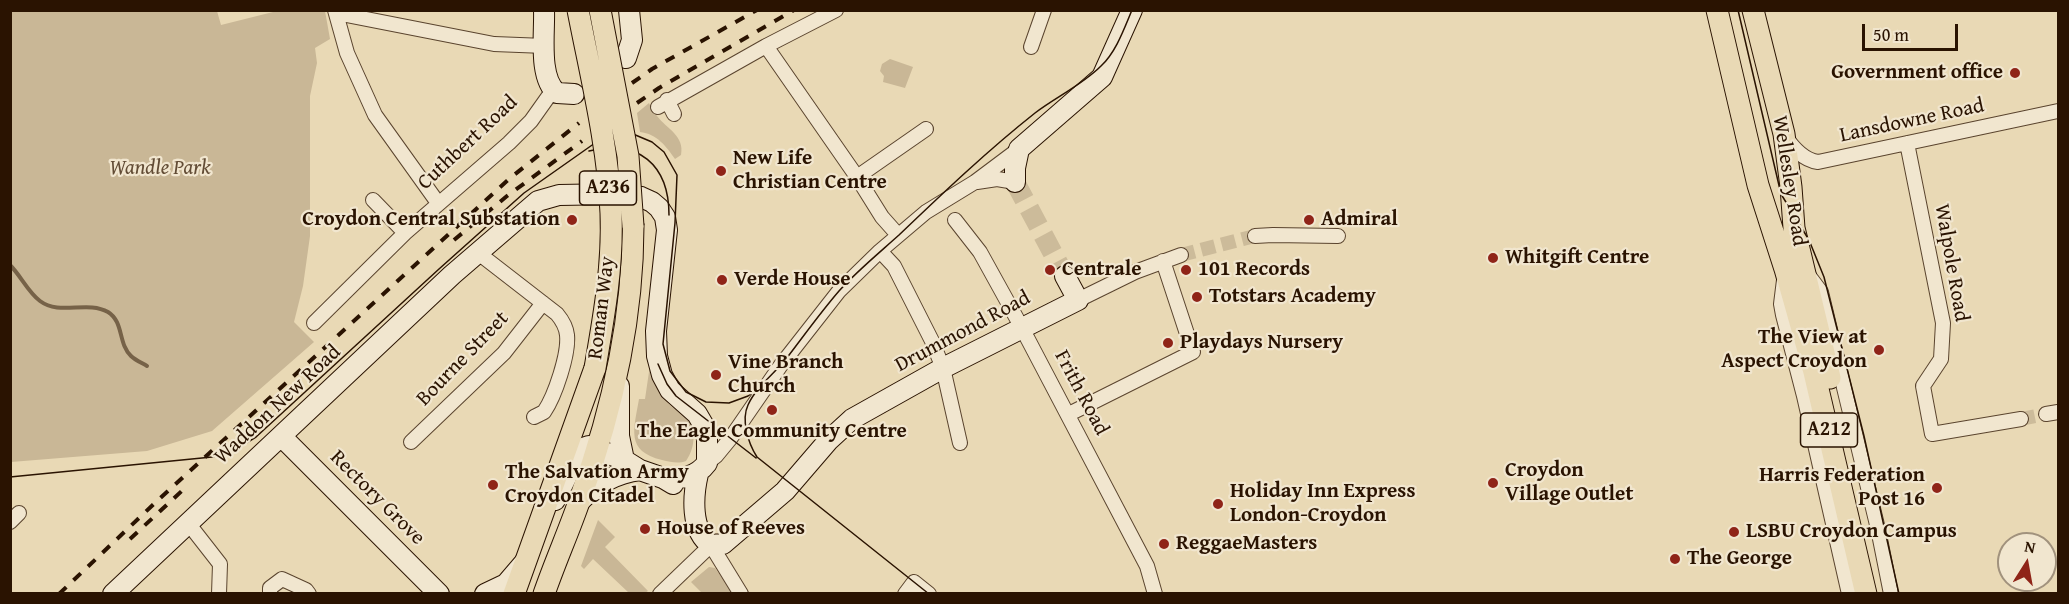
<!DOCTYPE html>
<style>
body{margin:0}
#map{position:relative;width:2069px;height:604px;overflow:hidden;background:#e9d9b5;font-family:"Gentium Book Plus",serif}
canvas{display:block}
.frame{position:absolute;inset:0;border:12px solid #2a1301;pointer-events:none}
.north{position:absolute;left:1997px;top:532px;width:60px;height:60px;box-sizing:border-box;background:#f1e6cf;border:2px solid #a1927d;border-radius:50%;rotate:11deg;font-size:16px;font-weight:700;line-height:24px;text-align:center;color:#2a1301}
.north::after{content:'';display:block;margin:auto;width:21px;height:27px;background:#8f2418;clip-path:polygon(50% 0,100% 100%,50% 72%,0 100%)}
.scale{position:absolute;left:1862px;top:24px;width:96px;height:27px;box-sizing:border-box;border:3px solid #2a1301;border-top:0;padding-left:8px;font-size:18px;line-height:21px;white-space:nowrap;color:#2a1301;-webkit-text-stroke:4px #f1e6cf;paint-order:stroke}
</style>
<div id="map">
<canvas width="2069" height="604"></canvas>
<div class="frame"></div>
<div class="north">N</div>
<div class="scale">50 m</div>
</div>
<script>
const c = document.querySelector('canvas').getContext('2d');
c.lineJoin = 'round';
function paint(path, color) { c.fillStyle = color; c.fill(path, 'evenodd'); }
function stroke(path, color, width, dash) { c.strokeStyle = color; c.lineWidth = width; c.lineCap = dash ? 'butt' : 'round'; c.setLineDash(dash || []); c.stroke(path); }
function write(font, color, halo, rows, align = 'center') {
  c.font = font + ' "Gentium Book Plus",serif'; c.lineWidth = 4.5; c.setLineDash([]); c.textBaseline = 'middle'; c.strokeStyle = halo; c.fillStyle = color; for (const [text, x, y, turn = 0] of rows) {
    c.save(); c.translate(x, y); c.rotate((+turn || 0) * Math.PI / 180); c.textAlign = isNaN(turn) ? turn : align; if (halo) c.strokeText(text, 0, 0); c.fillText(text, 0, 0); c.restore();
  }
}
paint(new Path2D(`
 M11,10l206,1 4,14 56,-14h48l5,28 -15,9 2,15 -7,33v140l-7,50 -9,36 20,20 -102,89 -65,20 -136,11z
 M890,59l23,8 -8,21 -22,-6 1,-6 -4,-5 2,-7z
 M649,103c2,4 4,9 8,13 10,13 28,20 24,39l-6,4c-9,-13 -18,-25 -35,-27l-3,-19z
 M650,365c5,13 10,26 18,38 4,5 10,7 15,12 14,12 13,32 3,46 -8,3 -15,1 -24,-1 -37,-9 -28,-31 -23,-61h6z
 M598,520l17,17 -10,10 43,44 -3,2h-16l-36,-34 -9,10 -3,-3z
 M709,567l6,1 18,25h-31l-11,-11z`), '#c9b796');
stroke(new Path2D(`
 M10,265c11,11 18,27 30,36 20,15 47,-1 68,11 16,10 10,32 23,44 4,4 11,7 16,10`), '#766248', 4);
stroke(new Path2D(`
 M1181,255l74,-19
 M2021,419l25,-5`), '#ccbb9a', 14, [14, 7]);
stroke(new Path2D(`
 M1015,182l50,94`), '#ccbb9a', 20, [20, 10]);
stroke(new Path2D(`
 M1879,593v1`), '#ccbb9a', 21, [21, 10]);
const street = new Path2D(`
 M335,10l12,43 28,62 63,88
 M336,13l158,31 51,2
 M766,46l91,131 25,40 16,18
 M1031,47l13,-37
 M667,100l7,14
 M658,107l108,-61 70,-36
 M1785,136c8,12 18,24 33,26l240,-51
 M1907,143l36,180 -2,36 -18,27 9,48 89,-15
 M857,177l69,-48
 M977,182l20,-3 18,3
 M373,200l32,33
 M955,220l25,32 42,76 125,238 8,28
 M1255,236l18,-1 65,1
 M880,251l14,15 38,75 11,27 17,75
 M477,252l80,62c5,6 9,12 10,21 2,19 -12,61 -23,77l-10,5
 M1809,276l12,16 57,237 13,65
 M1784,280l-3,24 2,11 21,81 45,198
 M1078,300l57,-28 46,-17
 M314,323l91,-90 104,-90 22,-22 22,-31
 M1069,414l124,-62 -30,-91
 M2046,414l12,-2
 M411,442l93,-89 39,-50
 M707,463l9,-7 14,-17 51,-74 58,-74 41,-40 46,-39 49,-30 44,-33
 M10,522l9,-9
 M188,523l32,41 -1,30
 M270,594v-6l12,-9 24,11 3,4
 M660,594l51,-49 30,49
 M905,594l9,-12 15,12`);
const secondary = new Path2D(`
 M544,10c1,23 -6,68 13,83l17,1
 M626,58l6,-18 -3,-30
 M1015,182v-14l4,-19 83,-72 30,-67
 M619,386v50l5,24
 M281,436l158,158
 M698,474c-5,21 -8,57 13,71l12,-1 62,-53 43,-50 24,-22 91,-51 135,-68 -13,-24
 M555,500l25,-51 9,-3 35,14 16,10 23,8 10,6
 M580,501c16,-17 37,-28 60,-31
 M113,594l339,-319 86,-74 21,-6 57,-1 25,3 11,5 7,6 6,9 2,13 -11,101 1,25 5,19 8,15 27,24 7,12 3,13v24c-11,15 -26,16 -44,15
 M485,594l21,-10 18,-21`);
const primary = new Path2D(`
 M1717,10l41,175 27,84 29,103 52,222
 M1753,10l31,124 7,53 3,41 36,150
 M514,594l81,-226
 M544,594c11,-32 25,-63 36,-95 32,-87 53,-179 53,-273`);
stroke(street, '#5a442e', 16);
stroke(secondary, '#2a1301', 22);
stroke(primary, '#2a1301', 23);
stroke(street, '#f1e6cf', 14);
stroke(secondary, '#f1e6cf', 20);
stroke(primary, '#e9d9b5', 21);
stroke(new Path2D(`
 M1738,10l43,184 28,46 15,37 40,159 35,158
 M589,151c49,-13 80,14 80,64
 M658,364l9,20 9,12 80,62
 M10,477l202,-20 18,-4 26,-16 183,-168 85,-76 71,-50 24,-9h14l19,8 12,10 13,23 -2,48 -12,121 7,27 16,21 20,10 23,1 19,-7 10,-7
 M929,594l-172,-137c-9,-14 -16,-37 -9,-52 8,-18 26,-31 38,-46 17,-22 34,-46 53,-68 18,-20 40,-38 60,-56 44,-42 88,-84 136,-122 21,-16 47,-28 66,-47 15,-14 23,-37 31,-56`), '#2a1301', 1.5);
stroke(new Path2D(`
 M632,83l20,-14 105,-59
 M637,103l22,-15 135,-78
 M454,240l53,-44 75,-55
 M130,539l55,-51
 M59,594l98,-93 352,-322 70,-56`), '#2a1301', 4, [10, 10]);
const primaryBridge = new Path2D(`
 M578,10c13,67 30,135 33,203 2,53 -7,103 -16,155
 M600,10l28,146 5,70`);
stroke(primaryBridge, '#2a1301', 23, []);
stroke(primaryBridge, '#e9d9b5', 21);
for (const [x, y, r, color] of [
 [2015,73,6,"#8f2418"],
 [721,171,6,"#8f2418"],
 [572,220,6,"#8f2418"],
 [1309,220,6,"#8f2418"],
 [1493,258,6,"#8f2418"],
 [1050,270,6,"#8f2418"],
 [1186,270,6,"#8f2418"],
 [722,280,6,"#8f2418"],
 [1197,297,6,"#8f2418"],
 [1168,343,6,"#8f2418"],
 [1879,350,6,"#8f2418"],
 [716,375,6,"#8f2418"],
 [772,410,6,"#8f2418"],
 [1493,483,6,"#8f2418"],
 [493,485,6,"#8f2418"],
 [1937,488,6,"#8f2418"],
 [1218,504,6,"#8f2418"],
 [645,529,6,"#8f2418"],
 [1734,532,6,"#8f2418"],
 [1164,544,6,"#8f2418"],
 [1675,559,6,"#8f2418"]
]) { const dot = new Path2D(); dot.arc(x, y, r, 0, 2 * Math.PI); c.fillStyle = color; c.fill(dot); stroke(dot, '#f1e6cf', 2); }
for (const [x, y, w] of [
 [608,188,57],
 [1829,430,57]
]) { const box = new Path2D(); box.roundRect(x - w / 2, y - 17, w, 34, 4.5); c.fillStyle = '#f1e6cf'; c.fill(box); stroke(box, '#2a1301', 1.5); }
write('bold 20px', '#2a1301', null, [
 ["A236",608,188],
 ["A212",1829,430]
]);
write('bold 21px', '#2a1301', '#f1e6cf', [
 ["Government office",2003,73,"right"],
 ["New Life",733,159],
 ["Christian Centre",733,183],
 ["Croydon Central Substation",560,220,"right"],
 ["Admiral",1321,220],
 ["Whitgift Centre",1505,258],
 ["Centrale",1062,270],
 ["101 Records",1198,270],
 ["Verde House",734,280],
 ["Totstars Academy",1209,297],
 ["The View at",1867,338,"right"],
 ["Aspect Croydon",1867,362,"right"],
 ["Playdays Nursery",1180,343],
 ["Vine Branch",728,363],
 ["Church",728,387],
 ["The Eagle Community Centre",772,432,"center"],
 ["Croydon",1505,471],
 ["Village Outlet",1505,495],
 ["The Salvation Army",505,473],
 ["Croydon Citadel",505,497],
 ["Harris Federation",1925,476,"right"],
 ["Post 16",1925,500,"right"],
 ["Holiday Inn Express",1230,492],
 ["London-Croydon",1230,516],
 ["House of Reeves",657,529],
 ["LSBU Croydon Campus",1746,532],
 ["ReggaeMasters",1176,544],
 ["The George",1687,559]
], 'left');
write('21px', '#2a1301', '#f1e6cf', [
 ["Lansdowne Road",1912,121,-12],
 ["Cuthbert Road",468,143,-43],
 ["Wellesley Road",1789,181,81],
 ["Walpole Road",1951,263,80],
 ["Roman Way",602,308,-83],
 ["Drummond Road",963,332,-28],
 ["Bourne Street",463,359,-46],
 ["Frith Road",1081,393,62],
 ["Waddon New Road",278,405,-43],
 ["Rectory Grove",377,498,45]
]);
write('italic 21px', '#624c35', '#f1e6cf', [
 ["Wandle Park",160,169]
]);
</script>
